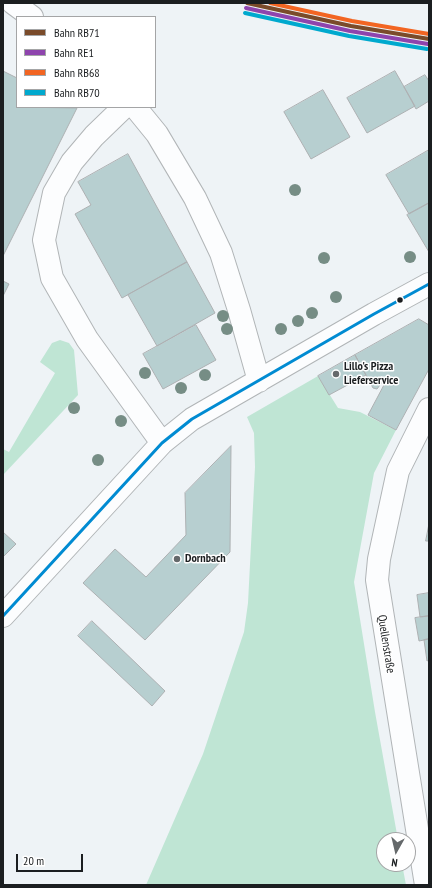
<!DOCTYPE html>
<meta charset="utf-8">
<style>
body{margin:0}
#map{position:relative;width:432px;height:888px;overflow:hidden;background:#eef3f6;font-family:"PT Sans Narrow",sans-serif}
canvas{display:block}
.frame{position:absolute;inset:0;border:4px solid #1b1e20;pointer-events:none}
.legend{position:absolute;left:16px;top:16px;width:140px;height:92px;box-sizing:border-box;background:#fff;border:1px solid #a4a5a6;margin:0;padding:5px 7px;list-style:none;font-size:12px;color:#1b1e20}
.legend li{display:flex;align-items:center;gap:8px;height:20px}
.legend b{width:20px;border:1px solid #a4a5a6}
.north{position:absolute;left:376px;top:832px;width:40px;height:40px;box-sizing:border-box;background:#fff;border:1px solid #a4a5a6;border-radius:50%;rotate:188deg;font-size:11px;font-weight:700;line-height:16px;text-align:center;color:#1b1e20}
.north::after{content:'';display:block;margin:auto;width:14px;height:18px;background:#65696b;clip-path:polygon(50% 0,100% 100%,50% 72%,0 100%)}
.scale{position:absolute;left:16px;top:854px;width:67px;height:18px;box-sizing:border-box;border:2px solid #1b1e20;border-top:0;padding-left:5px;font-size:12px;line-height:14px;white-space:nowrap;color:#1b1e20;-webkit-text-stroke:3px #fff;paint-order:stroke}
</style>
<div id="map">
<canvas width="432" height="888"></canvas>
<div class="frame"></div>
<ul class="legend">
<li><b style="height:5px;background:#7a4b2a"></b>Bahn RB71</li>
<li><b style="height:5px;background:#8e44ad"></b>Bahn RE1</li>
<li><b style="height:5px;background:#f26522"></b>Bahn RB68</li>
<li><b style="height:5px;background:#00a9ce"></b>Bahn RB70</li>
</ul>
<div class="north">N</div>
<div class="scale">20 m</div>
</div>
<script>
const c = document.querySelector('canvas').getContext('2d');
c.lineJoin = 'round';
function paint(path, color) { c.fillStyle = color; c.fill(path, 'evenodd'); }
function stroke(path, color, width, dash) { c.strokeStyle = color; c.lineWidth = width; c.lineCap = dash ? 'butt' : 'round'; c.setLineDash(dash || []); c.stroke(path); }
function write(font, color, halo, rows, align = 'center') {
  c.font = font + ' "PT Sans Narrow",sans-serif'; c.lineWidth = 3; c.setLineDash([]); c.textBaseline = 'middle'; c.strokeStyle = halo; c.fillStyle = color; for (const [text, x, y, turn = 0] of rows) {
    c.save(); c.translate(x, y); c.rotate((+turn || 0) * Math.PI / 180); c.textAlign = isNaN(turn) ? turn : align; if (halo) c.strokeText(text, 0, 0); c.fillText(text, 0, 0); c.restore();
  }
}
paint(new Path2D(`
 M60,340l9,3 5,7 4,45 -75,80v-26l6,3 46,-79 -15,-11 12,-19z
 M318,376l20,32 22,4 36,18 -22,43 -20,109 21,130 23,128h-14v24h18l4,21h-260l57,-131 41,-122 4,-29 7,-136 -1,-34 -7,-16z`), '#bfe5d4');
const building = new Path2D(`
 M3,71l14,7v29l60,1 -74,148z
 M395,71l20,35 -48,27 -20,-35z
 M425,75l4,6v20l-13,8 -12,-22z
 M323,90l27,47 -39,22 -27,-47z
 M429,150v53l-20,11 -23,-39z
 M128,154l59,108 -65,36 -47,-84 16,-9 -13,-23z
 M429,203v49l-22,-37z
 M187,262l28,51 -58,33 -29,-51z
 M3,281l6,3 -6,12z
 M419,319l10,6v44l-33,61 -28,-15 17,-32 -2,-2 -6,8 -4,-1 -18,-33z
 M196,325l20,35 -53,29 -20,-35z
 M355,355l11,20 -37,20 -11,-19z
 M231,446l-1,106 -85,88 -62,-57 32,-34 31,28 40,-42 -1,-42z
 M429,524v17h-3z
 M3,532l13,12 -13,13z
 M429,593v23l-9,1 -3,-22z
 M429,616v23l-10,2 -4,-23z
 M92,621l73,70 -13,15 -74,-70z
 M429,639v21l-2,1 -3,-21z`);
paint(building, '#b7cfd0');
stroke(building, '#adb0b2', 1);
const minor = new Path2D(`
 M13,3l19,14
 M124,107l-30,29 -22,26 -18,31 -10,47 8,38 35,61 75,104
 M135,107l22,27 38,64 26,55 18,57 20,71
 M3,616l159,-173 30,-24 182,-105 55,-30
 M426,885l-49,-305 2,-21 19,-88 31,-62`);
stroke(minor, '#b1b5b7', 24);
stroke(minor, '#fcfdfe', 22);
stroke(new Path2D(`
 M3,616l159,-173 30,-24 182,-105 55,-30`), '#008bd2', 3);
stroke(new Path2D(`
 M247,3l104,23 78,13`), '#7a4b2a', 4);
stroke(new Path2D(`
 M246,8l104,23 78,13`), '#8e44ad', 4);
stroke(new Path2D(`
 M270,3l82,18 77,13`), '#f26522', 4);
stroke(new Path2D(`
 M245,13l104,23 78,13`), '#00a9ce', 4);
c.fillStyle = '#768d85';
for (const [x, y] of [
 [295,190],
 [410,257],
 [324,258],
 [336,297],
 [312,313],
 [223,316],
 [298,321],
 [227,329],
 [281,329],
 [145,373],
 [205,375],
 [181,388],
 [74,408],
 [121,421],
 [98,460]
]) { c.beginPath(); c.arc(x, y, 6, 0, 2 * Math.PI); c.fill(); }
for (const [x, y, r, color] of [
 [400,300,3.5,"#1b1e20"],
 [336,374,4,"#65696b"],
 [177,559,4,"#65696b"]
]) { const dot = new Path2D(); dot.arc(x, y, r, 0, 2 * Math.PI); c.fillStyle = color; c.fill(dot); stroke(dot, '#fff', 1.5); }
write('bold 12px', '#1b1e20', '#fff', [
 ["Lillo's Pizza",344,367],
 ["Lieferservice",344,381],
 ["Dornbach",185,559]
], 'left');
write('12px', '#1b1e20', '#fff', [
 ["Quellenstraße",386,644,81]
]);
</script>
